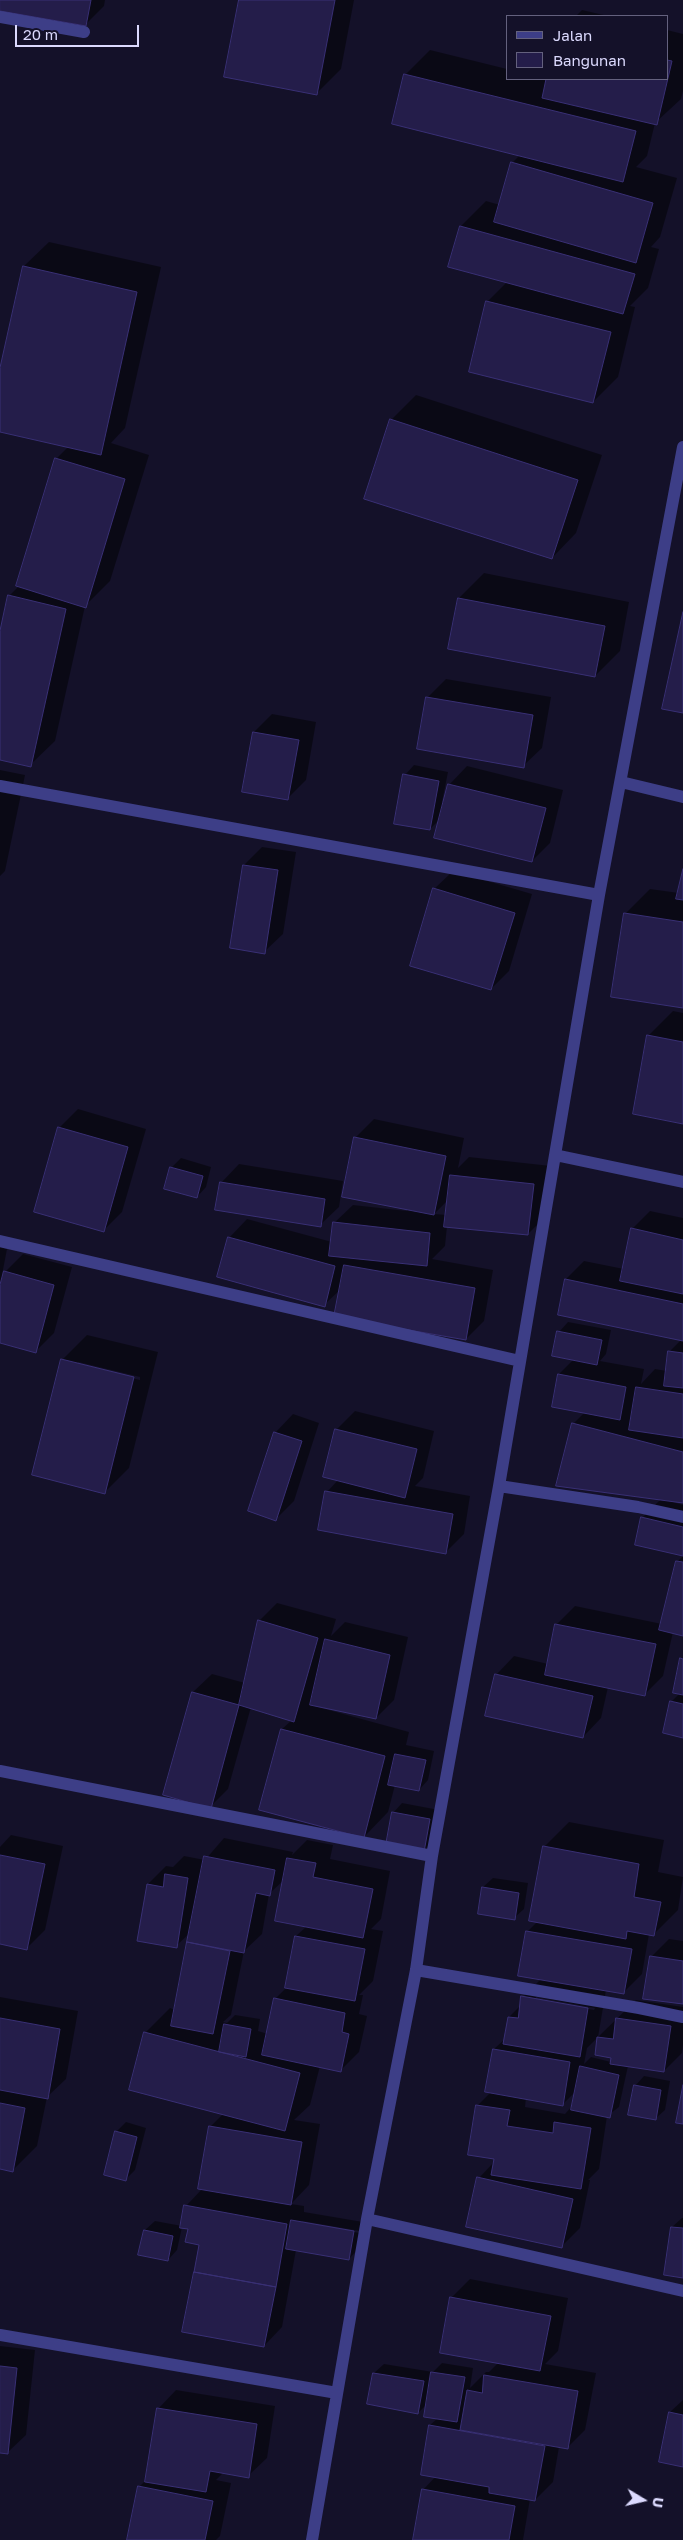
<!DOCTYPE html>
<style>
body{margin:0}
#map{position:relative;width:683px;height:2540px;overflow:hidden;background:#141129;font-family:"Golos Text",sans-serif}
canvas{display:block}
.legend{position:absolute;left:506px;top:15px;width:162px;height:65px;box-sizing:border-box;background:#141129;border:1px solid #64617e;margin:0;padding:6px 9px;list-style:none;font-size:15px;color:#dcdafe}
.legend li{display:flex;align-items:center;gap:10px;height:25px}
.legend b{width:25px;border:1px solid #64617e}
.north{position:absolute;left:618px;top:2475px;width:50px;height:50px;-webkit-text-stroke:4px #141129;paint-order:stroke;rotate:99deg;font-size:14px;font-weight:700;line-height:20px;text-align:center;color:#dcdafe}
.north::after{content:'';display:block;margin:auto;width:18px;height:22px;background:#dcdafe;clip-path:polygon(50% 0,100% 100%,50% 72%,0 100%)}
.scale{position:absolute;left:15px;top:25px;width:124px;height:22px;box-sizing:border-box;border:2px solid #dcdafe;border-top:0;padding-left:6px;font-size:15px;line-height:18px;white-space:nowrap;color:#dcdafe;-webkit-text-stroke:4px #141129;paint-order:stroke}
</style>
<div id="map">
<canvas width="683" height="2540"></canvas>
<ul class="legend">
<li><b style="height:6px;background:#3d3e87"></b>Jalan</li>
<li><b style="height:14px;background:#241d4a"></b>Bangunan</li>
</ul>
<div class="north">U</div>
<div class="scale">20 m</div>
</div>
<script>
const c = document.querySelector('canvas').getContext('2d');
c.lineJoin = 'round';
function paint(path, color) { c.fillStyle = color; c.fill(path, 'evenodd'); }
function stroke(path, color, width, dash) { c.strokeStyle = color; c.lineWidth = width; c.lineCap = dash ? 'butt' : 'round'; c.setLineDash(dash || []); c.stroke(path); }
paint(new Path2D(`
 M0,0h105l-1,6 -18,18 -86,-15z
 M240,0h114l-13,69 -25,25z
 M582,10l26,6h-32z
 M667,30l16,4v57l-2,8 -26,24 -8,33 -11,11 41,11 -17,59 -9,10 8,2 -11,39 -18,18 5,1 -17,70 -25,25 -106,-100 20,-20 -57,-16 11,-40 25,-25 14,4 12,-42 8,-8 -115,-80 25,-25 77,19v10h160z
 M49,242l112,25 -36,161 -14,15 38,12 -39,126 -25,25 -30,135 -25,24 -30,-6v-122l9,-41 10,-10 37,-127 13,-13 -69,-15v-57l24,-108z
 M416,395l186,60 -26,78 -24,25 -161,-138z
 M484,573l145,29 -9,49 -25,25 -145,-28 9,-50z
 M446,679l105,18 -9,51 -19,18 -96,-68z
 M272,714l44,8 -10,58 -19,19 -33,-67z
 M414,765l34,7 -6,30h2l5,-17 18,-19 96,24 -13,53 -18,18 -91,-43 -11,11 -25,-54z
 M0,770l25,5 -20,96 -5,5z
 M262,847l34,5 -13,82 -19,18 -20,-87z
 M453,871l79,23 -23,77 -18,18 -57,-100z
 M683,875v132l-58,-93 25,-25 29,4z
 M673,1011l10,2v109l-35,-86z
 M78,1109l68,20 -24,83 -18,18 -69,-19 25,-84z
 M374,1119l90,19 -6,30 11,-11 82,9 -5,50 -18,18 -81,-8 -2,20 -13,13 61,11 -9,51 -18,18 -125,-50 -17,16 -95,-67 18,-19 85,23 2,-19 19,-18 54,6v-2l-63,-13 12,-59zM448,1200l-1,15 -13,-1z
 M181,1158l30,9 -5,20 -9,10 -26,-29z
 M239,1164l104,17 -4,26 -19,18 -99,-42z
 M650,1211l33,7v284l-10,-2v2l10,3v49l-41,-36 19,-19 -88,-75 12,-12 -26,-38 15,-15 -15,-27 9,-10 43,8 -5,24 -6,7 44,8 -3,15 14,-15 12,2 2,-19 13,-13 -116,-60 18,-18 40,8 8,-40z
 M0,1247l7,2 -5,26 21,-21 49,13 -18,66 -19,19 -35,-10z
 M87,1335l71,17 -29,116 -24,24 -43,-132zM78,1362l62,15v3l-62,-15z
 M355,1411l79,20 -11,47 -8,8 55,10 -6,38 -19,19 -118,-61 11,-12 -2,-50z
 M293,1414l26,9 -25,78 -18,18 -1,-86z
 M683,1556v79l-10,-3 -10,44 -18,18 -37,-7 -7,31 -18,19 -87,-62 18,-19 34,8 9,-40 18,-18 87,18 16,-63z
 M277,1603l59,16 -5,17 14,-14 63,15 -14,63 -18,18 -57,-13 -1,2 91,25 -3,13 28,6 -6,29 -9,10 -24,-5 -7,27 -24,25 -82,-108 10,-9 -41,-13 -23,82 -18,18 -45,-13 28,-102 19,-18 33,9 14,-62z
 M683,1657v79l-12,-34 9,-9z
 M402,1803l37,7 -6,31 -9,9 -31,-37z
 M569,1822l95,18 -6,32 25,5 -5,33 -25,25 -4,-1 -7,40 -19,19 -17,-3 -8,47 -11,11 -3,16 7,-7 20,5 1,-5 -14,-20 38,-37 47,7v38l-1,8 -18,18 -36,-5 -9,41 -12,9 -8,53 -11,11h2l-10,48 -18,18 -83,-68 15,-16 1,-4 -18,-52 14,-14 3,-43 12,-11 3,-21 12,-12 2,-8 18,-18 -14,-47 11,-11 6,-74zM536,1997l59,11 -1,2 -58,-10zM576,2091l-3,14 -8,9 -40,-7 1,-9 37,6z
 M11,1835l52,11 -18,84 -18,18 -27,-5v-96z
 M224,1838l69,14 -1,3 15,-15 26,5 -3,14 60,12 -9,48 -10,10 12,2 -10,50 -14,14h4l-4,19 8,2 -8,36 -19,19 -20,-5 -10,39 -16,15 26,4 -11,61 -18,19 13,2v6l59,10 -5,27 -9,10 -53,-9 -14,77 -18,19 -75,-118 -7,-1 -5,23 -9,10 -23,-30 10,-9 27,5 4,-20 17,-18 7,-61 14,-14 -79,-80 25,-25 5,2 16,-78 -15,14 -28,-62 18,-18 7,1 11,-11 21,4zM285,1879l22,47 -11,10 -9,51 -12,12 -7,35 -10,-3 2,-12 -25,-4 -8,8 -4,-1 8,-7 13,-64 18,-17 7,-40zM302,2221l58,10v2l-58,-10z
 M493,1878l35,5 -4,26 -10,9 -31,-31z
 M669,1939l14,2v62l-32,-46z
 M0,1997l78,14 -12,68 -19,18 -10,49 -25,25 -12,-3z
 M644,2076l26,5 -5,29 -10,9 -20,-33z
 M126,2122l20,6 -11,42 -9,9 -10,-47z
 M682,2218h1v58l-11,-49z
 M470,2279l98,19 -10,53 -13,13 51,9 -11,57 -18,18 -8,-1 -6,35 -18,18 -5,-1 -7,41h-109l9,-50 13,-14 -6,-51 8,-7 -10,-15 -10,10 -44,-40 10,-9 49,8 9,-9 31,5 -3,20 16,-16h3l10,-10 -48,-64z
 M0,2346l35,4 -9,85 -19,18 -7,-1z
 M176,2390l99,16 -8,52 -19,18 -24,-4 -8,8 15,3 -11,53 -4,4h-86l9,-53 8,-8 11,-70z
 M683,2400v65l-13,-53z`), '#0007');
const building = new Path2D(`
 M0,0h91l-5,26 -86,-15z
 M239,0h96l-18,95 -93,-18z
 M667,60l5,1 -15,64 -115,-27 4,-19h121z
 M404,74l232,57 -13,51 -231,-58z
 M511,162l142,41 -17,60 -142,-41z
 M460,226l175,48 -12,40 -175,-47z
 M23,266l114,26 -36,163 -101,-23v-64z
 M486,301l125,31 -18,71 -124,-31z
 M390,419l188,61 -26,79 -188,-60z
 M55,458l70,21 -39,129 -70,-22z
 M8,595l58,14 -35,158 -31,-7v-129z
 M458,598l147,28 -10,51 -147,-28z
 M683,612v101l-21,-4z
 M426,697l107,18 -9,53 -107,-19z
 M253,732l46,8 -11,60 -46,-8z
 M403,774l36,7 -9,49 -36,-6z
 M448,784l98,24 -14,54 -98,-24z
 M243,865l35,5 -13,84 -35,-6z
 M683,869v31l-7,-1z
 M433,888l82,25 -24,77 -81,-24z
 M624,913l59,9v86l-72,-11z
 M647,1035l36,7v82l-50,-10z
 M58,1127l70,20 -24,85 -70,-20z
 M354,1137l92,19 -12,59 -92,-18z
 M170,1167l33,9 -6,22 -33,-9z
 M450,1175l84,9 -6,51 -84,-8z
 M220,1182l105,17 -4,28 -106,-17z
 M333,1222l97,11 -3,33 -98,-10z
 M631,1228l52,12v54l-63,-13z
 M228,1237l107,29 -10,41 -108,-30z
 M344,1265l131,23 -9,52 -132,-23z
 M4,1271l50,14 -18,68 -36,-10v-58z
 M565,1279l118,25v37l-125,-26z
 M557,1331l45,9 -5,25 -45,-9z
 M668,1351l15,2v35l-19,-2z
 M61,1359l73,18 -29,117 -73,-19z
 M558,1374l68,13 -6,33 -68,-13z
 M636,1387l47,7v44l-54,-8z
 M572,1423l111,29v51l-127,-17z
 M335,1429l82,20 -12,49 -82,-21z
 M274,1432l28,9 -26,80 -28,-10z
 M325,1491l128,23 -7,40 -128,-24z
 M641,1517l42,10v29l-48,-11z
 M676,1561l7,1v74l-24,-6z
 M258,1620l60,18 -24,84 -55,-17z
 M555,1624l101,20 -11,52 -100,-21z
 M325,1639l65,16 -14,64 -66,-14z
 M680,1658l3,1v36l-10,-2z
 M495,1674l98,22 -10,42 -98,-22z
 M192,1692l47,13 -28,104 -48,-14z
 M670,1701l13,3v34l-20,-5z
 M281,1729l104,27 -21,82 -105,-28z
 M395,1754l31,6 -7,31 -31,-6z
 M392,1812l38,7 -6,33 -38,-7z
 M543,1846l96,18 -5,33 27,5 -7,34 -27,-5 -1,8 -97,-18z
 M0,1855l45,9 -18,86 -27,-6z
 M204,1856l71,14 -5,26 -14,-3 -12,60 -57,-11z
 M287,1858l29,5 -3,14 60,12 -10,49 -88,-17z
 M165,1874l23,4 -11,70 -40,-7 10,-57 16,3z
 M482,1887l37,6 -4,27 -37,-6z
 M526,1931l106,18 -8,45 -106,-18z
 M295,1936l70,13 -10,52 -70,-13z
 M187,1942l43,9 -17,83 -42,-8z
 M650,1956l33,5v43l-40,-5z
 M521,1996l67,12 -8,49 -77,-13 5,-27 10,1z
 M274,1998l71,15 -3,19 7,2 -8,38 -79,-17z
 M0,2018l60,11 -12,70 -48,-9z
 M616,2018l55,8 -7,46 -54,-8 1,-6 -16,-3 2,-18 16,2z
 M224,2024l27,5 -5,28 -27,-5z
 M144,2032l156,41 -15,58 -156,-41z
 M493,2049l77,13 -7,44 -78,-14z
 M580,2066l39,9 -9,43 -39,-8z
 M634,2085l27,5 -5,30 -28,-5z
 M683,2085v39l-7,-1z
 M0,2103l25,5 -12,64 -13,-3z
 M476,2105l34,5 -3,16 46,7 1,-11 37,6 -10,61 -90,-14 3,-16 -26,-4z
 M209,2126l93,16 -11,63 -93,-16z
 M115,2131l22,6 -11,44 -22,-6z
 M477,2177l96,22 -11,49 -96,-21z
 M184,2205l103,19 -11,63 -82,-15 5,-27 -14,-3 3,-13 -8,-1z
 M291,2220l63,11 -5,29 -63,-11z
 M671,2227l12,1v50l-19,-3z
 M144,2230l29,6 -5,25 -30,-6z
 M194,2272l82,15 -12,60 -82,-15z
 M450,2297l101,19 -11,55 -100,-18z
 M0,2366l17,2 -9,86 -8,-1z
 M431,2372l34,5 -8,45 -33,-5z
 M373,2373l51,8 -6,33 -51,-10z
 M484,2375l94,16 -10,58 -108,-19 7,-40 15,3z
 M157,2408l100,16 -8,54 -39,-7 -4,21 -61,-10z
 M669,2412l14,3v52l-24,-5z
 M429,2425l116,21 -10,55 -46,-8v-6l-68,-12z
 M138,2486l75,15 -8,39h-78z
 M422,2489l93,17 -6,34h-96z`);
paint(building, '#241d4a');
stroke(building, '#393075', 1);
stroke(new Path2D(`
 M0,17l84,15
 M621,782l62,15
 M0,786l599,109
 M555,1155l128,27
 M0,1241l520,120
 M499,1486l139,21 45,10
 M0,1771l432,85
 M416,1970l223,38 44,9
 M367,2219l316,72
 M0,2335l337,58
 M312,2540l55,-321 49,-249 16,-114 67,-370 100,-591 84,-448`), '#3d3e87', 12);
</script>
